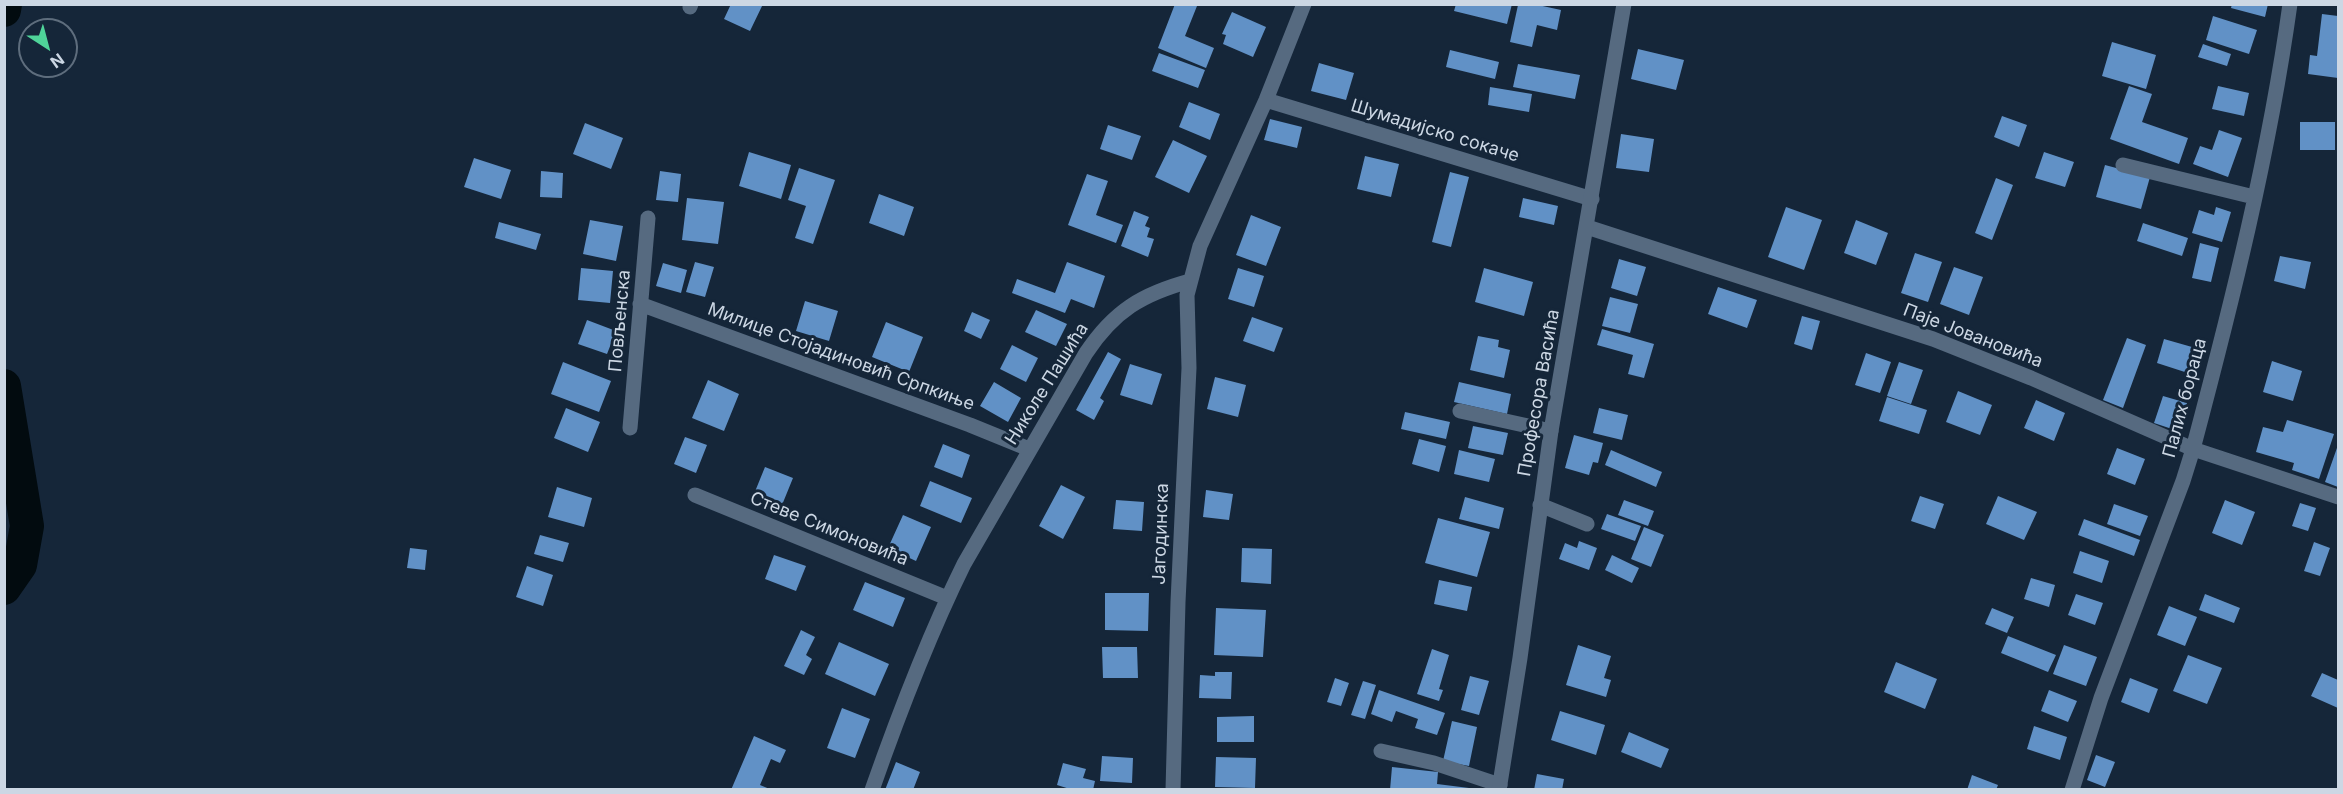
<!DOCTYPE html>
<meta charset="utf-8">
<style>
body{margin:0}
#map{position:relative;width:2343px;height:794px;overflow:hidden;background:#152639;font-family:Inter,sans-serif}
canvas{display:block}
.frame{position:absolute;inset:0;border:6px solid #ccd7e4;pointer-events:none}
.north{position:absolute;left:18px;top:18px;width:60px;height:60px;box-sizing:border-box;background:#152639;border:2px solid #5e6d7d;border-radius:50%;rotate:144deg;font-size:16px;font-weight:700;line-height:24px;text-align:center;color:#ccd7e4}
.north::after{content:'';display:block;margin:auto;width:21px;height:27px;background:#4fd399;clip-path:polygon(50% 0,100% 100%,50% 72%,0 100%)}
</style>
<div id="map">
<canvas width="2343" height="794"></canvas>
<div class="frame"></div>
<div class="north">N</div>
</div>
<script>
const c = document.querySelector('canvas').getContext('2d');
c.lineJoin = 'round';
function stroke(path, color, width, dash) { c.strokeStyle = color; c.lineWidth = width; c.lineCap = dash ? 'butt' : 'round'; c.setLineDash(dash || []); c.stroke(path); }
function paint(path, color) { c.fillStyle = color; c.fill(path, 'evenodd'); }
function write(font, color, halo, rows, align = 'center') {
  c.font = font + ' Inter,sans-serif'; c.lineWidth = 6; c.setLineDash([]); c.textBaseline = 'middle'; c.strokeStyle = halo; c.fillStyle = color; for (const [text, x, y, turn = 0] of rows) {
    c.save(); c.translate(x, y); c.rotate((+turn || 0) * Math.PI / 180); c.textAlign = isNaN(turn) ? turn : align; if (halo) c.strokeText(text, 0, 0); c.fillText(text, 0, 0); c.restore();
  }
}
stroke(new Path2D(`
 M4,10l1,-6
 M4,386l23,140 -7,39 -16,23`), '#020b0f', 34);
paint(new Path2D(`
 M731,4h32l-13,27 -26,-12z
 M1175,4l22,2 -12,30 29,12 -8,20 -48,-20z
 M1456,4h56l-5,20 -53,-13z
 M2232,4h36l-3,13 -34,-9z
 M1518,5h20l23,5 -4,20 -20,-5 -5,22 -22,-5z
 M1232,12l34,15 -13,30 -30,-13 3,-9 -4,-1z
 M2322,14l16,2v62l-30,-4 2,-19 7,1z
 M2213,16l44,14 -8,24 -43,-14z
 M2112,42l44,13 -10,34 -44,-13z
 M2203,44l28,10 -4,12 -29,-9z
 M1638,49l46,11 -8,30 -45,-11z
 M1450,50l49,12 -4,17 -49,-12z
 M1159,53l46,17 -7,18 -46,-17z
 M1319,63l35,10 -8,27 -35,-9z
 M1518,64l62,11 -5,24 -62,-12z
 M2129,86l23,8 -10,28 46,16 -9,26 -69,-25z
 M2218,86l31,7 -5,23 -32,-7z
 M1490,87l42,7 -3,18 -41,-7z
 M1189,102l31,12 -10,26 -31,-13z
 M2002,116l25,9 -8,22 -25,-10z
 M1270,119l32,8 -5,21 -33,-8z
 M2300,122h35v28h-35z
 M585,123l38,15 -12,31 -38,-15z
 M1108,125l33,11 -9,24 -32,-11z
 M2219,130l23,8 -14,39 -35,-13 7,-18 12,4z
 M1621,134l33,5 -5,33 -33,-4z
 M1173,140l34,16 -18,37 -34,-16z
 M749,152l42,13 -10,34 -42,-13z
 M2044,152l30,10 -9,25 -30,-9z
 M1365,156l34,8 -8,33 -34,-8z
 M474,158l37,12 -10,29 -37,-12z
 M2105,165l45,12 -9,32 -45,-12z
 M799,168l36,12 -22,64 -18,-6 11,-32 -18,-6z
 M541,171l22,2 -1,25 -22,-1z
 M660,171l21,3 -3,28 -22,-2z
 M1450,172l19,5 -18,70 -19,-5z
 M1087,174l21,7 -12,34 27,10 -7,18 -48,-18z
 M1996,178l17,7 -21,55 -17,-7z
 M879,194l35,13 -10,29 -35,-13z
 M687,198l37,4 -6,42 -36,-4z
 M1523,198l35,8 -4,19 -35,-8z
 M1786,207l36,13 -18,50 -36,-13z
 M2216,207l15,5 -9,30 -30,-9 7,-23 15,5z
 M1134,211l15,6 -4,9 5,2 -3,9 7,2 -6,18 -27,-11z
 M1251,215l30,12 -15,39 -30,-11z
 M590,220l33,6 -7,35 -33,-7z
 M1856,220l32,13 -12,32 -32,-12z
 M499,222l42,12 -5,16 -41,-12z
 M2143,223l45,15 -6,18 -45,-15z
 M2200,243l19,5 -8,34 -19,-4z
 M1915,253l27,9 -14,40 -27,-9z
 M2280,256l31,6 -6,27 -31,-8z
 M1619,259l27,8 -9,29 -26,-8z
 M695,262l19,5 -9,30 -19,-5z
 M1067,262l38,14 -11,32 -23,-9 -6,14 -53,-20 5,-14 38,14z
 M663,263l24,7 -6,23 -25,-7z
 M1954,267l29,10 -14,38 -29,-11z
 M581,268l32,3 -3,32 -32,-3z
 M1238,268l26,8 -10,31 -26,-8z
 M1484,268l49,14 -9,34 -49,-14z
 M1718,287l39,13 -10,28 -39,-14z
 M1610,297l28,7 -8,29 -28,-7z
 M805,301l33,10 -9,30 -33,-10z
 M1036,310l31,14 -11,22 -31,-14z
 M972,312l18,8 -9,19 -17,-8z
 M1802,316l18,5 -8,29 -18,-6z
 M1252,317l31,11 -9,24 -31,-11z
 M587,320l29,11 -9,23 -29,-10z
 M886,322l37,15 -14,35 -37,-15z
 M1602,329l52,15 -10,34 -16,-4 5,-19 -36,-10z
 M1478,336l21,4 -1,7 12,3 -6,28 -34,-8z
 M2127,338l19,7 -23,63 -20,-8z
 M2164,339l35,10 -8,25 -34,-11z
 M1012,345l26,13 -12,24 -26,-13z
 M1108,352l13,7 -21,39 4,3 -10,19 -18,-10z
 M1866,353l25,9 -11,31 -25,-8z
 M2272,361l30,10 -9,30 -30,-9z
 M563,362l48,19 -12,31 -48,-18z
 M1899,362l24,8 -12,34 -24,-8z
 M1130,364l32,10 -10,31 -32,-10z
 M1215,377l31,8 -8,32 -31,-8z
 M708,380l31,14 -15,37 -32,-13z
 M994,382l27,16 -13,24 -28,-16z
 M1459,382l52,12 -4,20 -53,-12z
 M1958,391l34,14 -12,30 -34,-13z
 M2163,396l24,7 -9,28 -24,-8z
 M1887,397l40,13 -8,24 -40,-13z
 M2036,400l29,13 -11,28 -30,-13z
 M566,408l34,14 -12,30 -34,-14z
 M1599,408l29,7 -6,25 -29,-7z
 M1405,412l45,10 -4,17 -45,-10z
 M2287,420l47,14 -15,45 -27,-9 2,-7 -38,-11 7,-25 20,5z
 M1473,426l35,7 -5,22 -35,-7z
 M1574,435l29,8 -5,20 -5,-1 -4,13 -24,-7z
 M685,437l22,8 -11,28 -22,-9z
 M1419,439l27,7 -7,26 -27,-8z
 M943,444l27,11 -8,23 -28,-11z
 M2338,445v42l-13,-5z
 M2117,448l28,11 -10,26 -28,-11z
 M1459,450l36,9 -6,23 -35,-8z
 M1611,450l51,22 -6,15 -51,-22z
 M765,467l28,11 -11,27 -28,-11z
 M930,481l42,17 -11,25 -41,-17z
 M1061,485l24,12 -22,42 -24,-13z
 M557,487l35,11 -8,29 -36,-10z
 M1206,490l27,4 -4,26 -26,-3z
 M1920,496l24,8 -9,25 -24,-8z
 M1998,496l39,16 -13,28 -38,-16z
 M1465,497l39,11 -5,21 -40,-10z
 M1116,500l28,2 -2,29 -29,-2z
 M1624,500l30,11 -6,15 -30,-11z
 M2225,500l30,12 -13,33 -30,-12z
 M2300,503l16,5 -8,23 -16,-5z
 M2114,504l34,12 -8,20 -33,-12z
 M1607,514l34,12 -6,15 -34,-12z
 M903,515l28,12 -15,34 -28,-13z
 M1438,518l52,14 -13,45 -52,-14z
 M2084,519l56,21 -6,16 -56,-21z
 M1644,527l20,8 -13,32 -20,-8z
 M540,535l29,8 -6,19 -29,-8z
 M1579,541l18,7 -8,22 -30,-11 6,-16 12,5z
 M2314,542l16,6 -10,28 -16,-5z
 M410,548l17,2 -2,20 -18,-2z
 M1242,548l30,1 -1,35 -30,-2z
 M2080,551l29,10 -7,22 -29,-10z
 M774,555l32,11 -10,25 -31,-12z
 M1612,555l27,13 -7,15 -27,-13z
 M527,566l26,9 -10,31 -27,-9z
 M2031,578l24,7 -6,22 -25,-8z
 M1439,580l33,7 -5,24 -33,-7z
 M865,582l40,16 -12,29 -40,-17z
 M1105,593h44l-1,38 -43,-1z
 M2076,594l27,9 -8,22 -27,-10z
 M2205,594l35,14 -6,15 -35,-13z
 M2169,606l28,11 -12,29 -28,-11z
 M1216,608l50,2 -3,47 -49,-2z
 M1992,608l22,9 -7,16 -22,-9z
 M801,630l14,7 -9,18 6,4 -8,16 -20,-9z
 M2008,636l48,19 -8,17 -47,-19z
 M839,642l50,22 -14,32 -50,-22z
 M1578,645l33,11 -7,22 7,2 -5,17 -40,-12z
 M2064,645l33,12 -11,29 -33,-12z
 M1102,647h35l1,31h-35z
 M1432,649l17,6 -10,34 4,1 -4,11 -22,-7z
 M2188,655l34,13 -15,36 -34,-13z
 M1896,662l41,17 -12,30 -41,-17z
 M1215,672h17l-1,27 -32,-1 1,-23 15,1z
 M2322,673l16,7v28l-27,-12z
 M1470,676l19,5 -10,34 -18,-5z
 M1335,678l14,5 -8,23 -14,-4z
 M2130,678l28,11 -9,24 -28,-11z
 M1363,681l13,4 -11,34 -14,-4z
 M1379,690l66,23 -8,22 -22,-7 3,-9 -22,-8 -4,11 -21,-8z
 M2049,690l28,11 -9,21 -27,-11z
 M842,708l28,11 -15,39 -28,-10z
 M1560,711l45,14 -9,30 -45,-15z
 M1254,716v26h-37v-25z
 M1452,721l25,6 -8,39 -26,-5z
 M2034,726l33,11 -7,23 -33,-11z
 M1629,732l40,17 -8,19 -40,-16z
 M754,736l32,14 -6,13 -9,-4 -11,26 12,5h-41z
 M2096,755l19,7 -10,25 -18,-7z
 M1102,756l31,2 -1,25 -32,-2z
 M1216,757l40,1 -1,30 -40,-1z
 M896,762l24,10 -7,18h-28z
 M1063,763l23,6 -3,9 12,3 -2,9h-20l-16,-5z
 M1392,767l46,5 -1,12 32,4v2h-79z
 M1537,774l27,5 -2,11h-28z
 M1972,775l26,10 -2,5h-29z`), '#6191c6');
stroke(new Path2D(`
 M690,7l1,-3
 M1266,100l326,99
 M2123,165l131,32
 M1587,227l346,112 98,39 162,71 145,48
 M640,304l330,121 59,24
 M1460,411l91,20
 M630,428l18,-210
 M695,495l252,103
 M1540,505l47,19
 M1381,751l53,12 66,22
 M872,790c27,-77 56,-153 92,-226l122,-211c28,-42 56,-59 104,-72
 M1173,790l5,-188 11,-234 -2,-73 13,-49 66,-146 38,-96
 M2072,790l29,-92 82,-217 10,-32c39,-147 76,-294 97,-445`), '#566a80', 15);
stroke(new Path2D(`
 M1499,790l21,-132 31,-227 73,-427`), '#566a80', 15);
write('18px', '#ccd7e4', '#152639', [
 ["Шумадијско сокаче",1435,131,17],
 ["Повљенска",620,321,-85],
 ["Паје Јовановића",1973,336,21],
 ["Милице Стојадиновић Српкиње",841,357,20],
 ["Николе Пашића",1047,384,-58],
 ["Професора Васића",1539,393,-80],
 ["Палих бораца",2185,398,-75],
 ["Стеве Симоновића",829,529,22],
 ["Јагодинска",1161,534,-88]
]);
</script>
